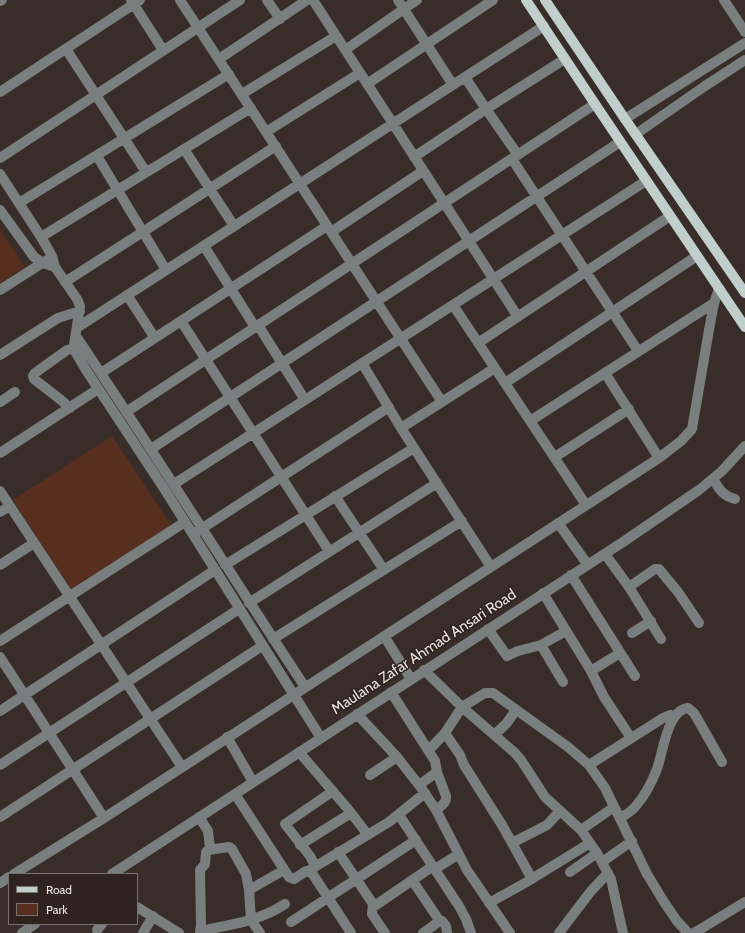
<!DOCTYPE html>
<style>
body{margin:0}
#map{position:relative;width:745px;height:933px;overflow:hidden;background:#392d29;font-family:Cabin,sans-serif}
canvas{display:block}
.legend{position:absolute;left:8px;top:873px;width:130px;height:52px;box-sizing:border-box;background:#2e231f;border:1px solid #7a706c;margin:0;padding:5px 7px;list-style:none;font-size:12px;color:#ebe3e0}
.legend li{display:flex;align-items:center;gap:8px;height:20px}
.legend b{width:20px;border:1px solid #7a706c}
</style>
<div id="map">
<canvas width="745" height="933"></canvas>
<ul class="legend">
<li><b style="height:5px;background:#c0cfcc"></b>Road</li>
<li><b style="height:11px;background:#582f1f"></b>Park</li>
</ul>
</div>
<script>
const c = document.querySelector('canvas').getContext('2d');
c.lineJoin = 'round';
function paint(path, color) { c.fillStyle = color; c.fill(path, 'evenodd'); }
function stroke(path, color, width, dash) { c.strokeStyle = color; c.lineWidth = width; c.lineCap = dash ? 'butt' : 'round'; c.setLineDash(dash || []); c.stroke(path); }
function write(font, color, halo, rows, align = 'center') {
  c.font = font + ' Cabin,sans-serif'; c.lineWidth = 3; c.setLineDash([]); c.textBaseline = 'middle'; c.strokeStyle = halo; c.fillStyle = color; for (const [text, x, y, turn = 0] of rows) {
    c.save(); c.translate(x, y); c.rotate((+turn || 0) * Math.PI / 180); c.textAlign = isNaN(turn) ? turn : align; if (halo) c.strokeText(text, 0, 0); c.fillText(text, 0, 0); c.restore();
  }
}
paint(new Path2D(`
 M0,229l25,38 -25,16z
 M112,436l59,89 -100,64 -58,-89z`), '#582f1f');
stroke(new Path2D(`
 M131,0l32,50
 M180,0l262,402
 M267,0l13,19
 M313,0l205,317
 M398,0l55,85
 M724,0l21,32
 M0,1l2,-1
 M66,49l80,123
 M345,50l72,-50
 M219,59l88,-59
 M465,77c17,27 35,52 53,78
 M367,84l126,-84
 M0,92l140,-92
 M242,94l94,-58
 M625,119l120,-76
 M266,132l94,-59
 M636,134l69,-48 40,-26
 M184,149l50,77
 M97,156l69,114
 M414,157l72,-48 79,-50
 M0,158l240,-158
 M512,159l126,192
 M0,174l41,63 11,19 3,11 22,32 3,7 -6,39 2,8 10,17 79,120 156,248
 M19,203l210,-129
 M0,210l34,47 9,6 12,4
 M331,232l92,-61
 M41,237l210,-129
 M204,246l51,81
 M65,282l211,-136
 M0,290l47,-30
 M127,295l28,43
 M453,305l133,200
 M181,321l148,230
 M258,325l47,75
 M78,327l466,-301
 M76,336c78,116 152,234 229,351
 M478,343l192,-127
 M0,355l58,-37 22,-7
 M362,363l39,65 90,139
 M101,373l226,-147
 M605,373l54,85
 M505,383l192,-127
 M0,402l15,-10
 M70,408l-9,-8 -27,-21 -1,-3 2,-3 32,-23 8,-2
 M126,412l469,-308
 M530,421l184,-118
 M401,428l94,-60
 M151,449l469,-307
 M0,453l98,-64
 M555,457l74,-48
 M713,479c7,11 10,17 22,20
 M174,484l472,-303
 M0,491l182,276
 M335,496l49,74
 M0,512l10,-6
 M558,523l30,42
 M198,531l191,-124
 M605,554l24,33 32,52
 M0,565l34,-22
 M225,565l189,-117
 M571,575l64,101
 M629,587l26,-18h4l19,23 21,31
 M543,593l48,78 13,26 27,41
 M249,603l188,-120
 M488,629l19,27 11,-5 23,-6 25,-14
 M632,633l19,-12
 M384,636l27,43
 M273,639l189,-118
 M0,641l185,-119
 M541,645l22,37
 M0,657l104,161
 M424,670l38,37 53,46 6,7 24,37 36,33 16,23 14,26 12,54
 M591,671l29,-18
 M391,692l44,69 2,11 9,24c1,7 -5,10 -10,14
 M0,711l215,-141
 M357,714l40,43 25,32 14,21 31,60 43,63
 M445,733l15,22 4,10 38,60 30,54
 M494,735l12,-11 10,-14
 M227,737l26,45
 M429,750l16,-17 17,-26 23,-14h8l75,54 21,18 16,23 42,86 17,28 13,19 11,12
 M299,752l49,57 20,26
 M0,765l239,-156
 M589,765l74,-47 7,-3 5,1
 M370,775l27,-18
 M419,785l18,-13
 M235,794l54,83 5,2 12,-8 6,2 39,60
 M399,815l60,91 7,13 5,14
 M0,817l262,-171
 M199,817l9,14 2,17
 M620,818c5,-3 11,-6 15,-11 9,-10 17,-25 22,-38 6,-16 10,-59 31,-61l6,5 28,49
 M581,830l33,-23
 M512,843l35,-18 13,-14
 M300,845l51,-32
 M338,852l35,52 -1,10 13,19
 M602,862l30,-21
 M315,866l-5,-10 -25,-32 48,-33
 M435,869l24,-15
 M308,871l81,-49 36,-29
 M570,872l27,-19
 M14,874l90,-56 555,-360 22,-17 11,-12 17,-99 5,-27 5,-14
 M112,874l511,-332 76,-52 23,-19 23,-25
 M412,880l27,40 -2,3 -14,10
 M0,883l9,-6
 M249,890l35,-20
 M489,903l36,-20 65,-40
 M137,907l42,26
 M373,907l60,-41
 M439,920l3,1 4,5 1,7
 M291,922l125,-82
 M97,930l5,-6
 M200,931c29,-6 60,-10 85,-27
 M22,933l13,-9
 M143,933l10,-17
 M200,933l1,-8 -1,-55 5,-6 1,-12 2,-2 21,-3 3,2 14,25 3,16 2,30 9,13
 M559,933l32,-42 17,-18
 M694,933l51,-31`), '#787f7e', 10);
stroke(new Path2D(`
 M526,0l69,104 150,223
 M545,0l80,119 120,174`), '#c0cfcc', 10);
write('15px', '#ebe3e0', '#2e231f', [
 ["Maulana Zafar Ahmad Ansari Road",424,652,-33]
]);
</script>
